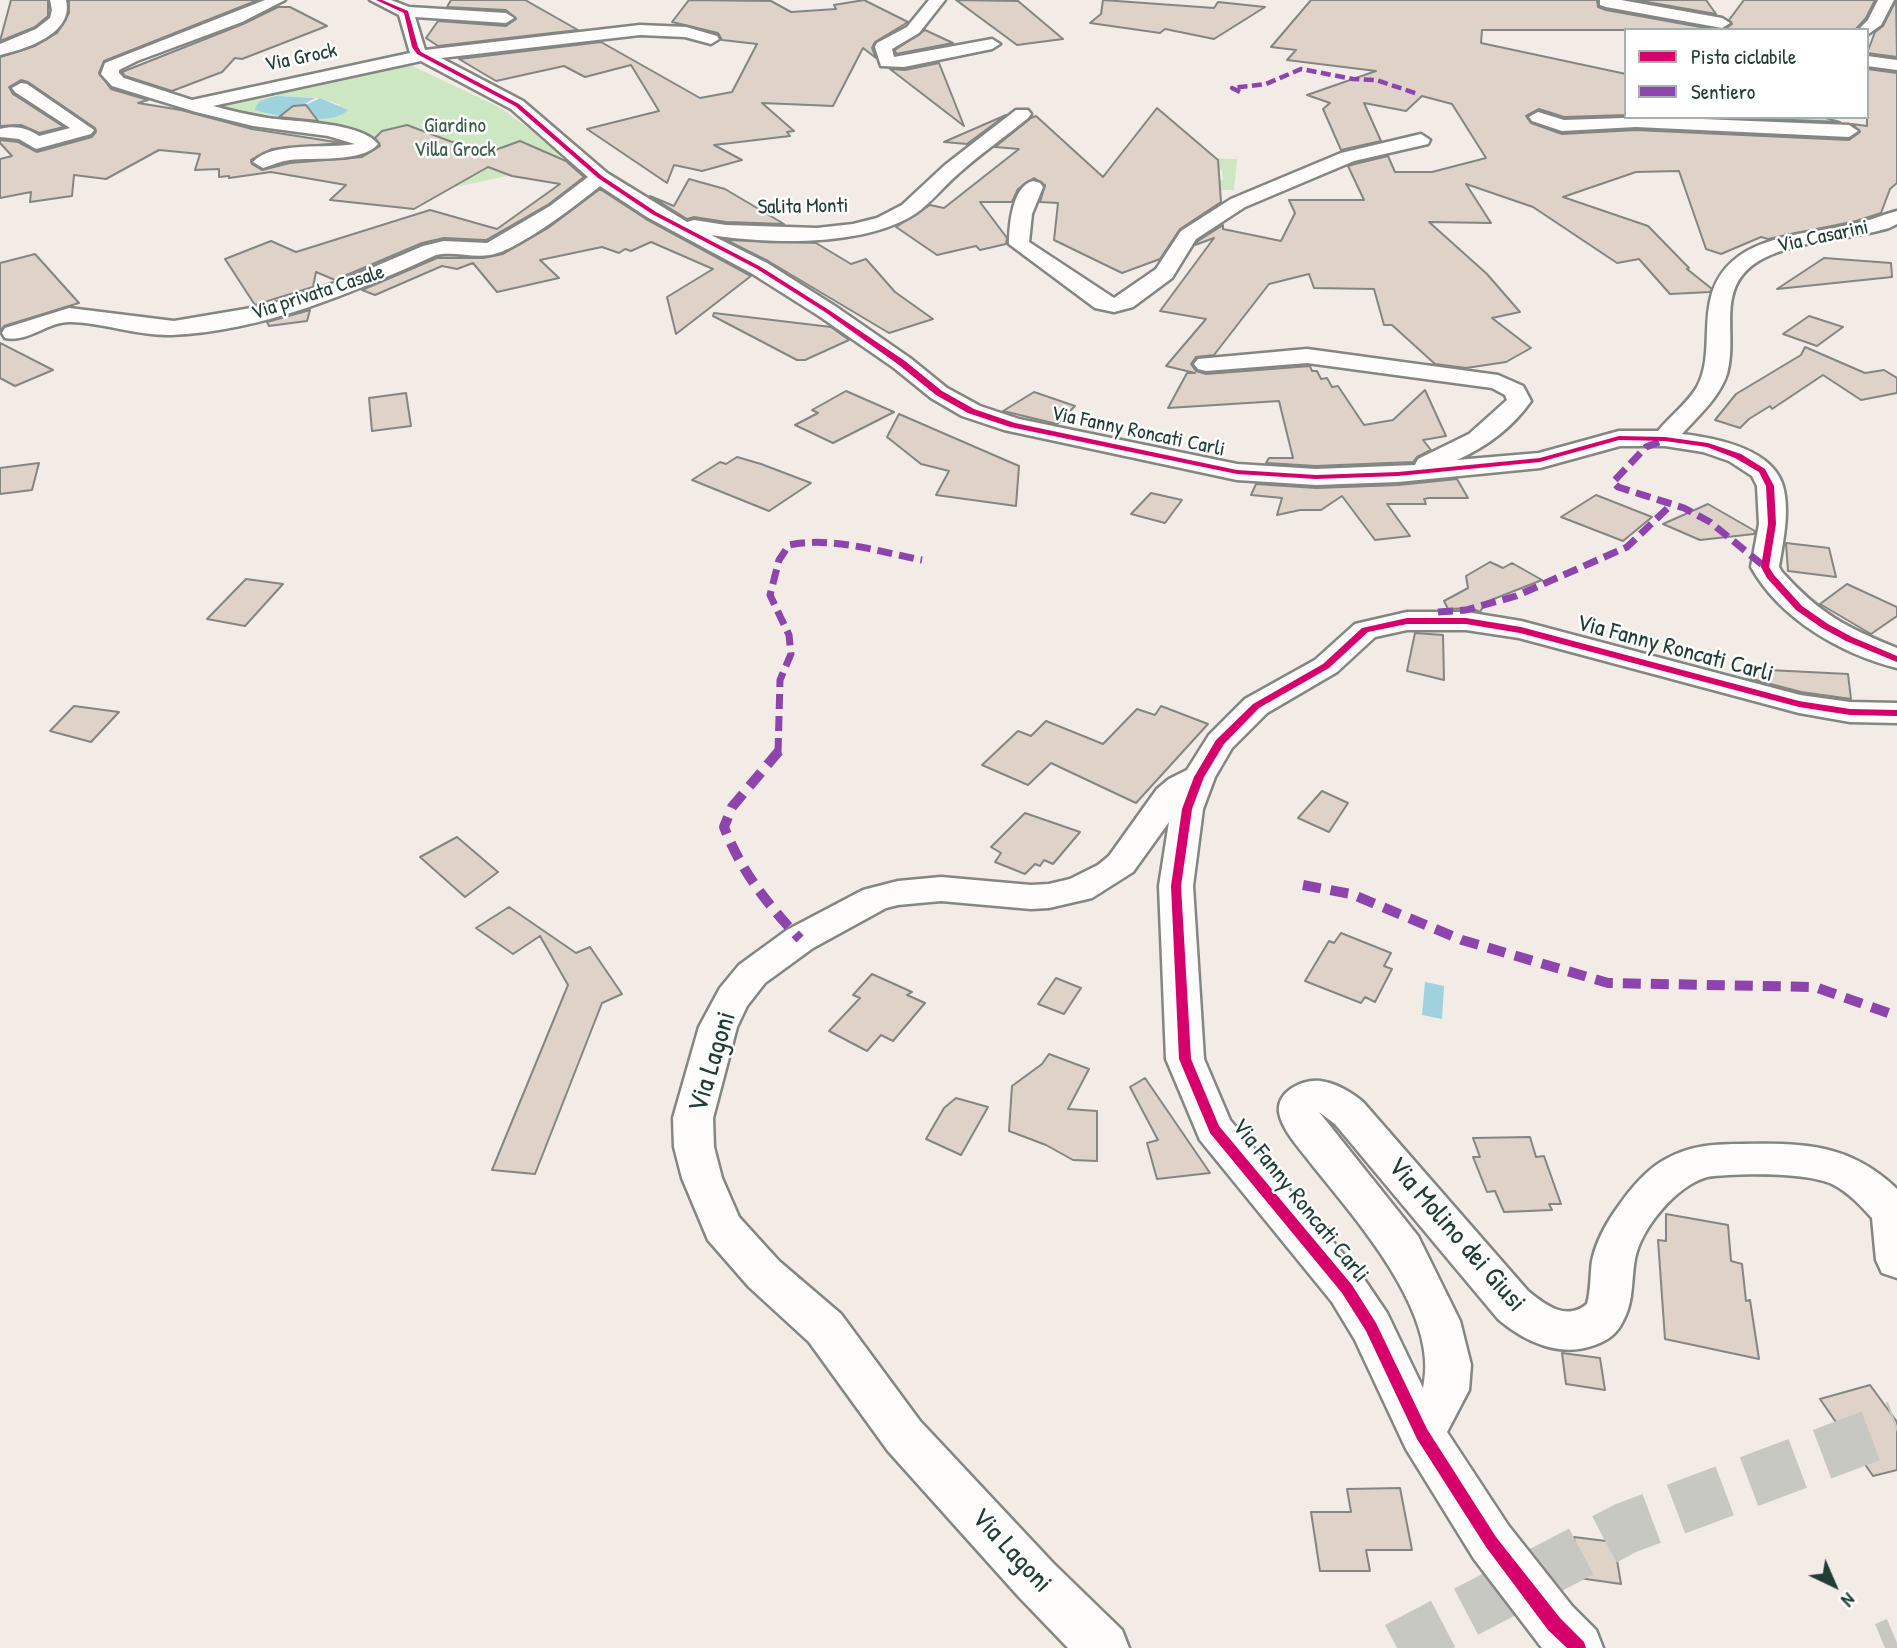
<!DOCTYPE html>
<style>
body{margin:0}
#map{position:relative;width:1897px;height:1648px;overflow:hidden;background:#f2ebe6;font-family:"Patrick Hand",sans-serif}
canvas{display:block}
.legend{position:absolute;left:1624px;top:28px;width:245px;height:91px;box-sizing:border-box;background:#fff;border:2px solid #a5b1ae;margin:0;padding:9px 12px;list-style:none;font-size:21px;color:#1f3d34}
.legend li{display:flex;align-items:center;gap:14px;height:35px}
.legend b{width:35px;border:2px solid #a5b1ae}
.north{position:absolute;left:1799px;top:1550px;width:70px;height:70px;-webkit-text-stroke:5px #fff;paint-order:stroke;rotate:136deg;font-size:19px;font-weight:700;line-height:28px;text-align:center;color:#1f3d34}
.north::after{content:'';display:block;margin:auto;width:24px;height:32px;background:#1f3d34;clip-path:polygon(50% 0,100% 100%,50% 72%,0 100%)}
</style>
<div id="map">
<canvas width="1897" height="1648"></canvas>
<ul class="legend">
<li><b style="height:9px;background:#d6006c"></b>Pista ciclabile</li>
<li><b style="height:9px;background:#8e44ad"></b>Sentiero</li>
</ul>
<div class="north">N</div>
</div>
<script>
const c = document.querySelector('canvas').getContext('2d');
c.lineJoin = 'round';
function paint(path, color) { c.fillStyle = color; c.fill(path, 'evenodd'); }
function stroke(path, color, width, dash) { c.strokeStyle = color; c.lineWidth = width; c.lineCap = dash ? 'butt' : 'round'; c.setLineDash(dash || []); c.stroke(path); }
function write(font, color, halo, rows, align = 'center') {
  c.font = font + ' "Patrick Hand",sans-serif'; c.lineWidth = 5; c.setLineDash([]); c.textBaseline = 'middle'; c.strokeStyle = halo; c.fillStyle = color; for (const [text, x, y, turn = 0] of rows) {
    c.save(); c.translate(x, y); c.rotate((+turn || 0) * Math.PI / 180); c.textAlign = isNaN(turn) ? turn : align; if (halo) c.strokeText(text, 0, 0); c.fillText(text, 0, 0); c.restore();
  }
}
paint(new Path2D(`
 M408,64l91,43 67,48 -31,15 -113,24 -44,-53 -32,-10 -68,-8 -78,-17 74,-15 1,5 -12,3 -8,11 36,7 50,-12 -21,-7 -43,-2 -1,-5z
 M1205,158l32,1 -3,31h-16v-10h5l-1,-9z`), '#cde7c3');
paint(new Path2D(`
 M277,96l38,2 -12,7 -10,1 13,-1 14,-7 28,12c-16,17 -72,6 -93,0 2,-11 13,-12 22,-14z
 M1425,982l19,4 -2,33 -20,-4z`), '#9ed2dd');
const building = new Path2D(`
 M11,0h37v16l-13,11 -35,14z
 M69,0h189l-154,61 -5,12 12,16 37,11 -10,3 43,7 71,19 90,14 -70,6 -21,11 1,4 10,6 28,-7 72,-6 18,-11 -5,-8 7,-7 25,-6 77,29 36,-13 46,20 18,16 -35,27 -63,36 -42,-2 -22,5 -87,37 -19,-8 -3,15 -58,18 -30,-46 46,-18 25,11 134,-42 67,19 63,-45 -48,-8 -24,-9 -74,42 -84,-9 16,-15 -75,-13 -42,6v-2l-10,1v-8l-24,1 5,-16 -41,-4 -53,29 -32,-4 -2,21 -42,6 1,-10 -31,6v-39l12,-3 -12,-13v-3l18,2 19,10 55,-15 4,-5 -1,-4 -67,-46 -7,-2 -12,7 4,7 51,33 -25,6 -18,-8 -21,1v-69l35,-11 22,-13 12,-20z
 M451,0h74l53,30 -140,16 -12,-8 12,-17 68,5 10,-7 -10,-9 -59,-3z
 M689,0l82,1 20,11 45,-3 -2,-4 30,-5 44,22 -33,20 -3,6 4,10 -13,-10 -30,58 -71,-3 32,28 -7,1 3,4 -76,9 28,15 -40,11 -28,-6 -7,18 -80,-54 72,-18 -28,-46 -46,12 -21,-11 -68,15 -37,-22 142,-17 99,56 32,-6 25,-48 -35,-4 -4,-7 -46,-11z
 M956,0l62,1 45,38 -46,6z
 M1103,0l111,8 4,-6 47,5 -51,32 -49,-10 -5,4 -70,-10 11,-9z
 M1311,0h286l1,7 8,3 111,20h-235l-1,13 145,31v41l-62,2 -25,-8 -13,7 5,7 31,11 74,-4 213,10 11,-8 -8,-8 15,2v-57l30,4v110l-7,6 -9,24 -25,8 -88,18 -7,-2 -40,17 -15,-5 -27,-78 -43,1 -73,25 85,29 41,42 -2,1 25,20 -2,3 -40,2 -31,-35 -22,4 -84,-56 -67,-23 25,39 -62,-1 58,52 33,38 -28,6 39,30 -25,14 -40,6 -31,-4 -43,-39h-8l-10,-36 -60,-1 -5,-14 -40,10 -55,71 -18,2 -5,7 5,7 10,3 104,-8 2,5h5l4,8 6,-1 5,9 6,-1 26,39 29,-5 32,-30 21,46 -23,4 8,10 -14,7 -4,5 -97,4 -50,-3 3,-5h24l-14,-57 -111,7 19,-35h8l-29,-7 40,-47 -46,-8 54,-73 -19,7 3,-4 25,-16v4l58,12 14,-28 -6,-13h75l-16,-34 7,-2 33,-8 7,16h37l54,-14 -34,-54 -30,-8 -16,15 -42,-8 17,38 -40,9 -18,-41 7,-6 -23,-8 69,-24 -89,-11 9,-10 -25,-3z
 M1636,0h70l10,14z
 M1744,0h131l-9,18 -11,12h-131l8,-6 -3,-4z
 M1896,0l1,57 -30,-4 8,-21 8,-6z
 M278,7h12l37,19 -85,33 -7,-1 -13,14 -50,19 -47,-15 -3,-4 121,-48z
 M925,30l28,13 -57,11 -1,-4z
 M939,63l25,63 -74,-57 15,1z
 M306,105l12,16 -39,-4 14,-11z
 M1157,108l61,52 3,42 -41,27 -20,30 -38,14 -68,-33 4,-37 -18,-1 5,-17 -11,-7 -16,11 -6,13h-32l27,36 -1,6 -26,6 -4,-4 -39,9 -41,-28 34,-22 14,3 75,-59 -24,-2 36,-29 5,-2 67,61z
 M1006,115l-39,29 -23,-2z
 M1723,117h99l18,5z
 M689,179l36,10 59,35 -58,-2 -32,-5 -7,2 -37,-23 24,10z
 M600,189l46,30 105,57 -75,58 -9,-37 46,-28 -62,-27 -20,9 -6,-2 -6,4 -17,-6 -62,13 19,18 -62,14 -24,-29 -16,6 -15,-3 -67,29 -13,-5 75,-32h46l20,-4 45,-26z
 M726,240l90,3 35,21 15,-5 29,33 38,27 -44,14 -121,-72z
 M35,254l44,49 -75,23 -4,5v-68z
 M1824,258l67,5 1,14 -115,12z
 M310,310l-3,11 -38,5 -2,-4z
 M714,313l117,14 18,13 -44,20h-8l-84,-44z
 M1809,316l34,11 -26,19 -34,-12z
 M0,343l53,27 -38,16 -15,-8z
 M1805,347l60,26 19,-3 13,8v15l-36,7 -38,-25 -51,34 -2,-3 -21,13 -9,9 -25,-8 21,-26 65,-39z
 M846,391l48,21 -61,31 -38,-18 23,-12 -6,-3z
 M1034,392l41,14 -18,18 -54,-13z
 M406,393l5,33 -39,5 -3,-33z
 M899,414l120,52 -3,40 -80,-11 13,-24 -28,-7 -34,-27z
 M737,457l24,7 50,19 -42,28 -77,-31 28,-18 6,2z
 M39,463l-7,27 -32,4v-26z
 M1457,479l11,19h-39l-5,1 2,5h-39l23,32 -35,4 -33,-44 -21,14h-21l-23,5 5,-17 -31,-3 5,-11 60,4 82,-3z
 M1151,493l31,7 -17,23 -34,-9z
 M1596,495l56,22 -29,24 -62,-24z
 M1708,504l47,27 -1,3 -54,6 -37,-16z
 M1786,543l43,5 7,29 -48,-6z
 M1490,562l13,6 9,-5 30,17 -56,22 -6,10 -9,-4 -23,1 -4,-8 24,-13 -2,-12z
 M246,579l37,5 -38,42 -38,-7z
 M1847,584l50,23v9l-26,18 -51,-30z
 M1415,633l28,2 1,45 -37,-9z
 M1749,669l99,5 3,25 -50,-7 -53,-14z
 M74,706l45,6 -28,30 -41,-11z
 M1161,706l47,18 -72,79 -85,-40 -23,22 -46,-20 36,-34 13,5 15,-15 57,23 34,-35 18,6z
 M1322,791l26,12 -19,29 -31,-14z
 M1025,813l55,19 -27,32 -9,-4 -4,6 -5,-2 -10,10 -30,-12 6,-9 -10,-6z
 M457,837l41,35 -33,25 -45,-40z
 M509,907l67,46 14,-6 32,47 -20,9 -67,171 -43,-4 76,-185 -28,-49 -27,18 -37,-26z
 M1341,933l50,20 -7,13 8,3 -17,33 -10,-5 -4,6 -56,-22 24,-40 5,2z
 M872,974l40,18 -5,3 18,8 -32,38 -12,-6 -14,16 -38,-20 31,-33 -7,-3z
 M1056,978l25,10 -17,26 -26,-10z
 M1049,1054l40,15 -21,40 29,2v50l-24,-1 -27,-15 -37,-14 3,-45 30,-22z
 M1145,1078l65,95 -53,6 -10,-36 11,-3 -28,-53z
 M956,1098l32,9 -27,48 -35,-16 18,-31z
 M1530,1137l6,20 8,-1 17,48h-12l3,6 -48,2 -9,-21 -8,1 -14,-35h7l-7,-19z
 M1666,1214l62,11 3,36 11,3 4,37 4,-1 9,59 -94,-20 -7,-99 8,1z
 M1562,1353l38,5 5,32 -39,-6z
 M1870,1385l27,37v48l-24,6 -53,-77z
 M1400,1488l12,62h-46l4,21h-50l-9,-59h40l-4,-23z
 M1574,1537l40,5 7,42 -42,-6z`);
paint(building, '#ded2c9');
stroke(building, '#838682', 2);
stroke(new Path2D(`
 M1397,1648l229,-120 271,-102
 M1885,1648l12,-5`), '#c8c8c2', 52, [52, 26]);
const minor = new Path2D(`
 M50,0h16c8,34 -40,49 -66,55v-11l36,-15 14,-11 2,-8z
 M265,0h20l-43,22 -105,39 -18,9v3l5,5 68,22 218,-47 -11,-38 -29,-15h21l18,7 97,6 8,5 -8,5 -91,-6 10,33 215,-25 46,2 31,9 2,3 -8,5 -26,-7 -45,-2 -199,23 82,43 84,72 80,49 7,-2 32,5 91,3 36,-4 24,-6 25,-13 43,-40 71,-55h12l3,4 -3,4c-23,19 -48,36 -70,56 -15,13 -28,30 -43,40 -51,33 -146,30 -204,21l56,28 68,43 75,52 37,30 33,18 39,13 218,45 79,5 99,-4 3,-6 51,-25 38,-34 -2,-5 -13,-7 -185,-25 -101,8 -8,-2 -4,-5 4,-5 109,-10 191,26 25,11 8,15c-18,26 -45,46 -74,59l82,-7 80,-22h39c12,-15 29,-27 39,-44 15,-27 6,-61 14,-90 16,-61 89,-62 140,-72 16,-3 30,-10 46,-14v13l-8,4c-40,12 -87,11 -125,30 -52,27 -25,74 -37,116 -8,24 -28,41 -45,60 33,4 90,14 101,52 7,26 0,56 -4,81l3,5c38,42 63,55 115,76v20c-56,-14 -117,-49 -146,-101l8,-43 -2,-38 -5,-10 -23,-15 -26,-9 -38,-6h-45l-80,22 -142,14 -82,3 -79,-5 -233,-50 -42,-14 -31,-18 -37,-30 -75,-52 -68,-43 -104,-56 -47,-31c-22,18 -83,65 -110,69 -18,3 -36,-4 -54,0 -82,37 -172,76 -264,80 -34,1 -67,-12 -101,-13 -23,-1 -43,21 -66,16l-3,-5 3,-5 64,-20 105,13 95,-16 77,-26 77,-33 21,-5 43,2 63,-37 38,-29 -77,-68 -90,-48 -208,45c18,5 36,9 54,12 27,4 94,4 111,26 -15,19 -64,13 -88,16 -9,1 -18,5 -27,8l-10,-6c18,-21 76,-13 102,-18l-27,-8 -75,-10 -57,-14 -84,-26 -11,-12 4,-11z
 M929,0h16l-26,33 -27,16 2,8 98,-18 8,5 -8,5 -88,18 -23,-1 -6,-19 2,-4 30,-16z
 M1600,0h21l101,18 8,5 -8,5 -116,-21 -6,-2z
 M1878,0h16l-13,25 -14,10v-5h-9l10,-10z
 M1867,56l30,4v10l-30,-4z
 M21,83l6,1 67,46 -3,4 -55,15 -17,-10 -19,-2v-8c14,-4 28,-1 39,7l31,-8 -55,-36 -3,-4z
 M1538,112l26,8 89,-3 196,8 9,6 -9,6 -213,-10 -74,4 -30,-10 -3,-4z
 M1421,134l9,6 -2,4 -74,17 -109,46 -49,32 -24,39 -39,29 -19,5 -19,-4 -86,-64c0,-18 3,-58 24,-63l7,2 3,4 -11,27 -3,28 85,56 42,-29 25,-38 50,-32 110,-46z
 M1407,612h59l55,9 279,74 50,7 47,1v20l-47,-1 -51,-9 -280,-75 -53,-8h-59l-32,7 -38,35 -70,41 -35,35 -17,29 -12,32 -10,77 11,173 26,61 132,156 25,37 36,75c18,-74 -67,-168 -110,-222 -11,-15 -31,-35 -34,-54 -2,-21 24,-33 41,-31 16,2 31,11 43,21l165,189c18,15 39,30 59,13 4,-14 3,-29 5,-43 4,-20 16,-41 28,-57 12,-17 27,-35 46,-45 25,-14 50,-15 77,-15 62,-1 107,0 154,45v89l-15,-5 -6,-13 -4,-42c-11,-12 -23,-25 -38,-33 -25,-13 -98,-12 -127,-8 -31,9 -66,51 -72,82 -4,22 -1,42 -12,62 -6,13 -15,19 -28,24 -35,13 -70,-3 -97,-26l-163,-195 -16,-12 99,124 42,85 11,44 -2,25 -22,42 61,93 64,81 24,24 7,18h-61l-68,-89 -68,-110 -51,-109 -23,-38 -132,-162 -34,-81 -7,-173 10,-64 -36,50 -41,26 -43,10 -18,1 -90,-8 -43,4 -12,3 -73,40 -48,35 -18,23 -10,21 -24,91 1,29 8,31 17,39 40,44 62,53 79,107 133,142 69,67 7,18h-61l-49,-51 -131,-146 -79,-109 -60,-55 -41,-47 -26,-62 -8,-31 -1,-29 26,-91 21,-39 19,-23 48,-35 76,-40 35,-9 43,-4 90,8 18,-1 21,-5 28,-14 11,-9 48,-67 12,-10 18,-9 22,-35 36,-36 70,-39 40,-36z`);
stroke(minor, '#838682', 5);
paint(minor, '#fdfcfb');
stroke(new Path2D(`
 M1240,92l-8,-4 34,-4 35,-15 52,10 23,1 42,14`), '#8e44ad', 4.5, [10, 4.5]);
stroke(new Path2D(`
 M1659,442l-13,5 -33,35 5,5 66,21 26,14 55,45
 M1438,612l28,-2 50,-14 111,-49 45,-43
 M778,753l2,-73 11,-26 -2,-19 -19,-40 9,-35 10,-15c43,-9 91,7 133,15`), '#8e44ad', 7, [15, 7]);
stroke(new Path2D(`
 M779,751l-47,56 -8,20c17,44 44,78 76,112
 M1303,885l48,9 111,46 146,43 207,4 82,29`), '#8e44ad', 10, [18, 10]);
paint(new Path2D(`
 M376,0h6l26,11 10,36 3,5 98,52 83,72 54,36 105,55 68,43 76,51 37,30 32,18 41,14 222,47 79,5 82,-3 142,-14 79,-22 46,1 43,6 33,11 24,15 9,17 2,38 -7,43 5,8 28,31 26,18 24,13 45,19v6l-51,-21 -24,-13 -26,-18 -29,-32 -6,-11 7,-43 -2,-38 -7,-14 -24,-14 -28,-11 -42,-6 -46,-1 -79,22 -142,14 -82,3 -79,-5 -227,-47 -42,-14 -32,-18 -37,-30 -74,-53 -68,-43 -105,-55 -54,-36 -83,-72 -98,-52 -5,-7 -8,-34z
 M1407,618h59l55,9 278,74 51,8 47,1v6l-47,-1 -51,-8 -279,-74 -54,-9h-59l-39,8 -39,36 -70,40 -35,36 -20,33 -12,32 -11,77 10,173 28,67 133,159 24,38 51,106 69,108 64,81 24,24 2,6h-19l-19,-18 -62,-83 -69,-108 -51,-108 -24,-38 -132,-160 -31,-74 -8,-173 11,-77 12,-32 22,-37 37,-36 70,-40 39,-36z`), '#d6006c');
write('21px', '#1f3d34', '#fff', [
 ["Via Grock",301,58,-12],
 ["Salita Monti",803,207,-1],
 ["Via Casarini",1823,237,-12],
 ["Via privata Casale",318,293,-18],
 ["Via Fanny Roncati Carli",1138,432,12]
]);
write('21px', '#3c5e4b', '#fff', [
 ["Giardino",455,126],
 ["Villa Grock",455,150]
]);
write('24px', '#1f3d34', '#fff', [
 ["Via Fanny Roncati Carli",1675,649,15],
 ["Via Fanny Roncati Carli",1300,1201,51]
]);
write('28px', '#1f3d34', '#fff', [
 ["Via Lagoni",713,1062,-73],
 ["Via Molino dei Giusi",1456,1235,49],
 ["Via Lagoni",1011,1551,47]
]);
</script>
